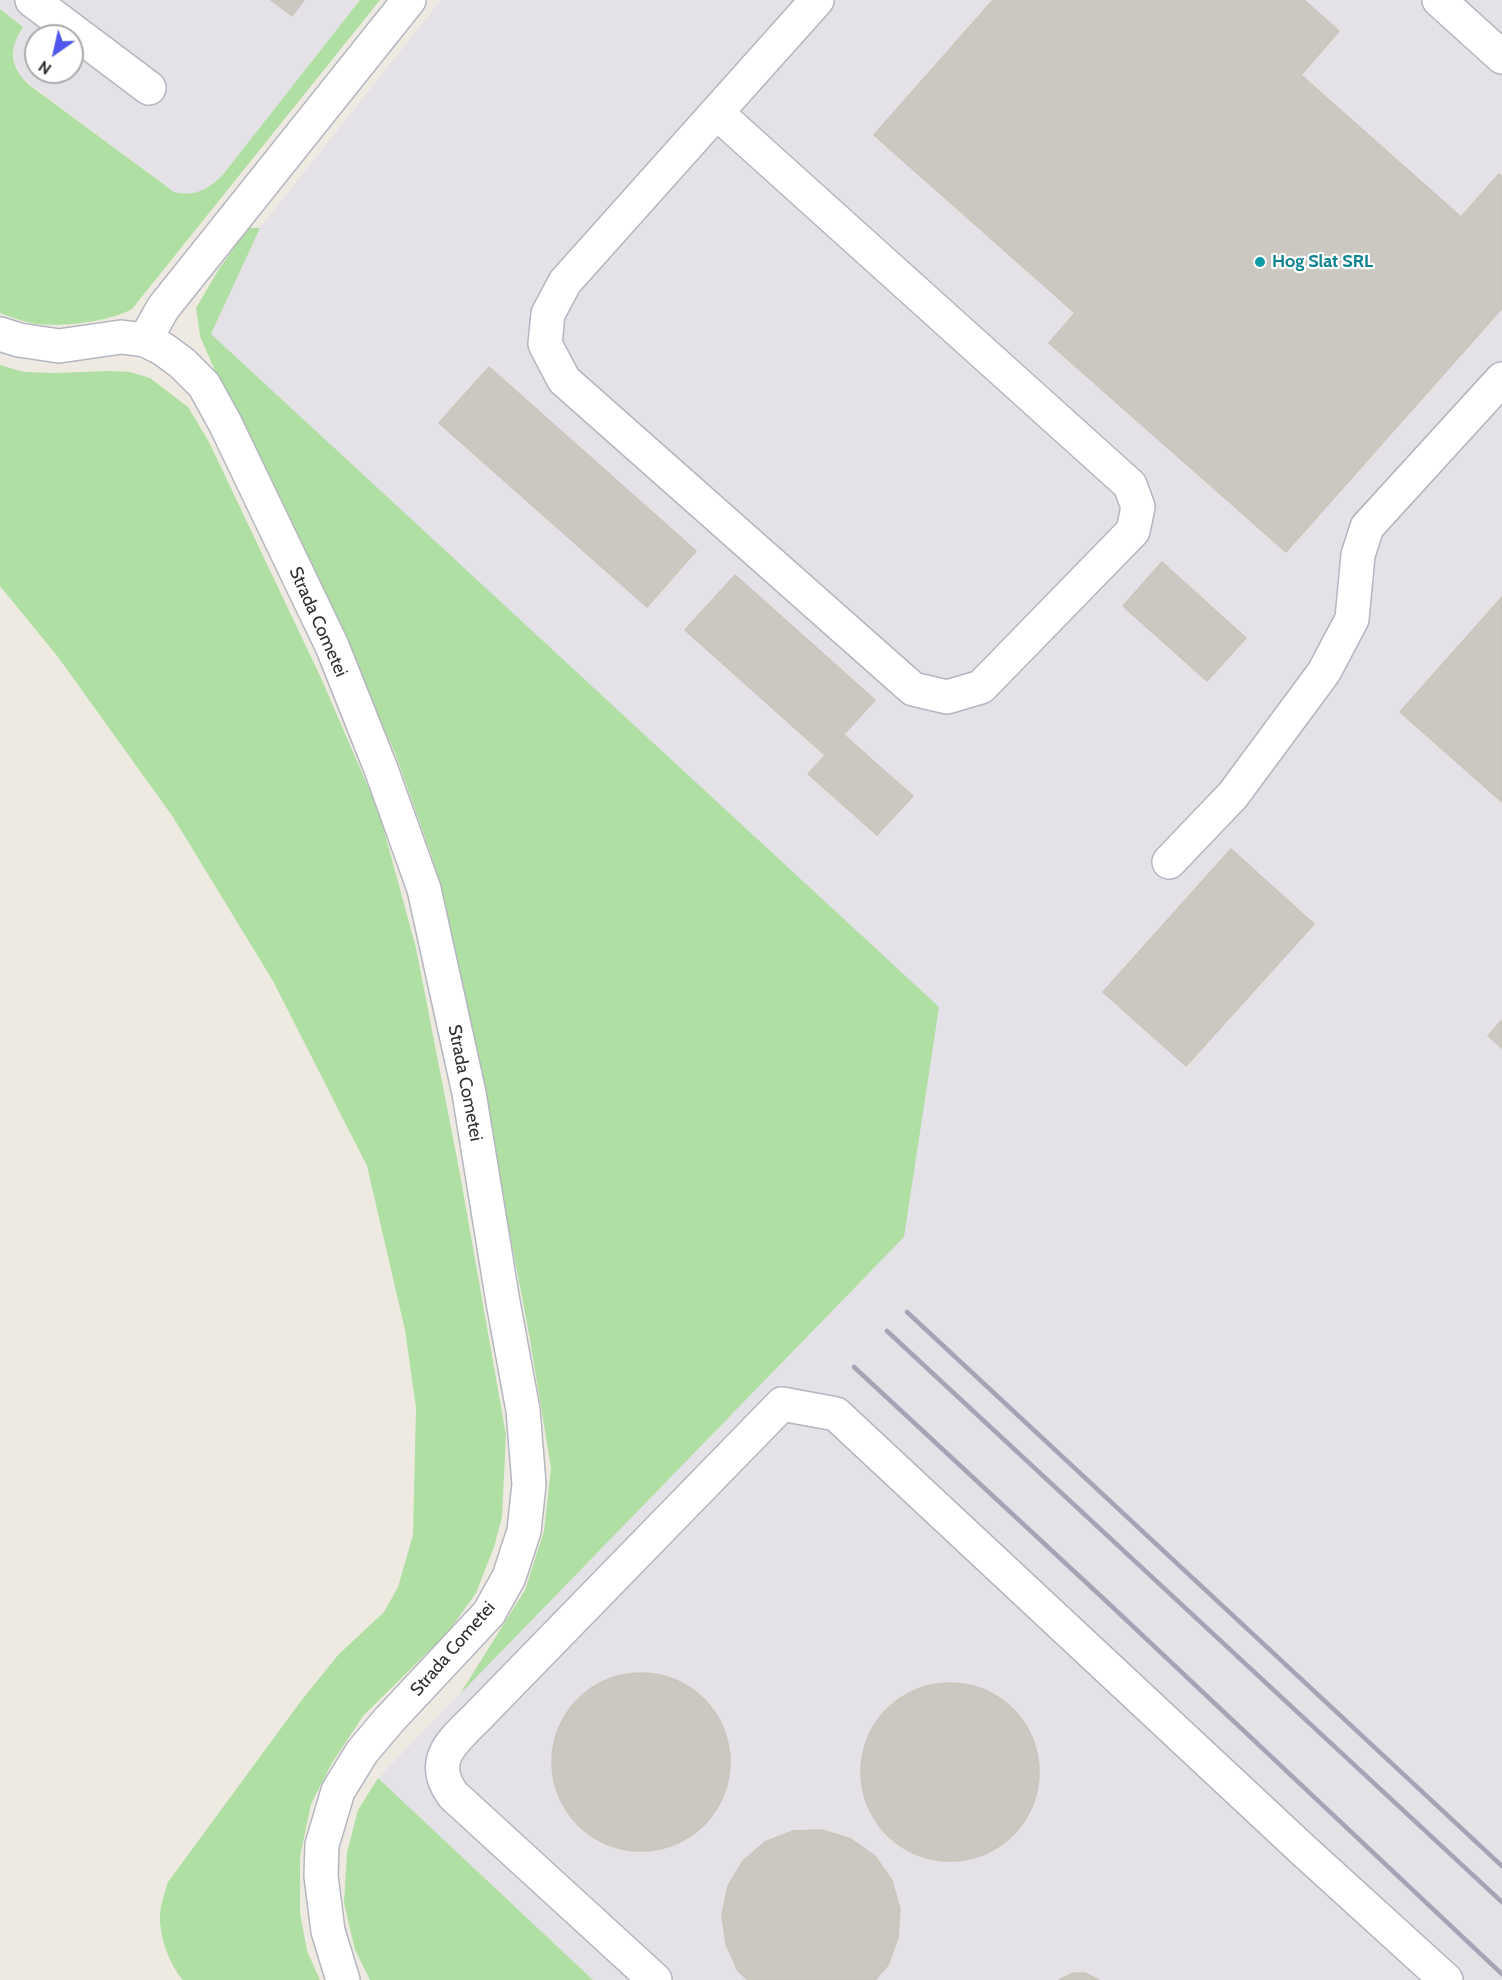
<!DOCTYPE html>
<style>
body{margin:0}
#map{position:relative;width:1502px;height:1980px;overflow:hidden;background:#eeeae2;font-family:Cabin,sans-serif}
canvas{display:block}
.north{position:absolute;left:24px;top:24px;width:60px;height:60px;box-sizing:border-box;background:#fff;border:2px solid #ababab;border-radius:50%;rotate:214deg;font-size:16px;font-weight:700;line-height:24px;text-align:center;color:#2e2e2e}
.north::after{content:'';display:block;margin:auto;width:21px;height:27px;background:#5057ed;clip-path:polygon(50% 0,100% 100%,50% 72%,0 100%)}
</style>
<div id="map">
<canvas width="1502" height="1980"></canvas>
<div class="north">N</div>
</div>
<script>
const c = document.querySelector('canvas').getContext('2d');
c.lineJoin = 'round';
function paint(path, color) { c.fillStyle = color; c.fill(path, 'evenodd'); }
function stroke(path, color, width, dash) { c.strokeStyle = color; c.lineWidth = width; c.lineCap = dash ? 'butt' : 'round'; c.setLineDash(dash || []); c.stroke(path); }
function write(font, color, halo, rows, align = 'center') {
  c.font = font + ' Cabin,sans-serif'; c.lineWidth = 4.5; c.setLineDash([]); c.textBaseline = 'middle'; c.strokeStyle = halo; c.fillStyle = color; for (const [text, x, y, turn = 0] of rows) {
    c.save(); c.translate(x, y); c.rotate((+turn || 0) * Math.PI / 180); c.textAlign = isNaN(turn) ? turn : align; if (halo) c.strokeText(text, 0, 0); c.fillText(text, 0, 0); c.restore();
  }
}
paint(new Path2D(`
 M0,0h360l-139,177 -19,14 -18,4 -10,-3 -152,-114 -7,-14 -2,-15 2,-9 8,-13 -23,-18zM36,36h36v36h-36z
 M441,0h1061v1980h-909l-215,-202 526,-541 -693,-903 49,-106z`), '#e4e1e7');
paint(new Path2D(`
 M360,0h20l-248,309c-24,13 -68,18 -96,15 -12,-2 -25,-7 -36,-11v-304l23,18c-14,21 -14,38 5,57l146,108c19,5 33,-2 47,-15z
 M248,228h12l-49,106 728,673 -35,230 -444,457 65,-104 19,-59 7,-63 -22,-134 -36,-189 -40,-206 -20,-79 -38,-107 -128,-283 -48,-90 -19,-44 -4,-28 23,-39z
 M0,365l24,7 30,1 57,-2 19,1 20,6 38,29 21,35 112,236 58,134 37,136 44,226 46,261 -4,82 -8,30 -18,46 -28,39 -85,84 -31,47 -21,41 -11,53v56l7,38 13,29h-137c-14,-16 -24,-44 -23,-66 1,-11 5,-22 8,-32l133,-181 37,-46 46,-43 14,-25 15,-52 3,-127 -11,-78 -38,-164 -94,-185 -100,-164 -115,-160 -58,-71z
 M378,1778l215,202h-223l-15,-30 -11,-47 3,-50 11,-43z`), '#afdfa3');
const building = new Path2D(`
 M271,0h33l-12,16z
 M993,0h311l35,31 -38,44 160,142 38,-43 3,2v132l-216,244 -237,-209 26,-30 -201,-178z
 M489,367l207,184 -49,56 -208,-184z
 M1162,562l84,76 -39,43 -84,-75z
 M735,575l140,125 -50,55 -140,-125z
 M1502,597v205l-102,-90z
 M844,735l69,61 -36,39 -69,-61z
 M1231,849l83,75 -128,142 -83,-74z
 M1502,1020v28l-14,-12z
 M552 1762a89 89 0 1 1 178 0a89 89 0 1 1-178 0Z
 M861 1772a89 89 0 1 1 178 0a89 89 0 1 1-178 0Z
 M822,1830l29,9 24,17 17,25 8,28 -2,29 -10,27 -13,15h-127l-10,-9 -12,-27 -4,-29 6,-29 15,-25 22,-19 28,-11z
 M1074,1973h11l14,7h-40z`);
paint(building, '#cac8c0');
stroke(building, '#c9c6bb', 1.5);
const minor = new Path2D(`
 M32,0l117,88
 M1439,0l63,57
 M717,113l413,372 8,22 -5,24 -152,156 -34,10 -34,-8 -349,-309 -19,-36 3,-30 17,-32 252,-282
 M0,334l19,6 40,6 62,-9 24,3 18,9 19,14 22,22 21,38 107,223 49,123 43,120 45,204 34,209 20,108 6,74 -5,47 -15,46 -20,36 -100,107 -27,32 -24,39 -16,54 -1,31 7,55 15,49
 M145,340l18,-32 246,-308
 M1169,862l64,-67 91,-123 28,-53 6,-64 9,-28 135,-148
 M655,1980l-202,-185c-28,-38 6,-58 31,-85l298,-306 54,10 466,435 144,131`);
stroke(minor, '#b5b5c0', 36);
stroke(minor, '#fff', 33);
stroke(new Path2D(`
 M907,1312l595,554
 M887,1331l615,571
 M854,1367l251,233 397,374`), '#a4a4b6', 4.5);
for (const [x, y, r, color] of [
 [1260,262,6,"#0f9aa8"]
]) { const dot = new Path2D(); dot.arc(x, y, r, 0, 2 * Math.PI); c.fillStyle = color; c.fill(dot); stroke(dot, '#fff', 2); }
write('bold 18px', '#0d838f', '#fff', [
 ["Hog Slat SRL",1272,262]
], 'left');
write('18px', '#2e2e2e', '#fff', [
 ["Strada Cometei",318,622,66],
 ["Strada Cometei",465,1083,79],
 ["Strada Cometei",453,1649,-49]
]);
</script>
